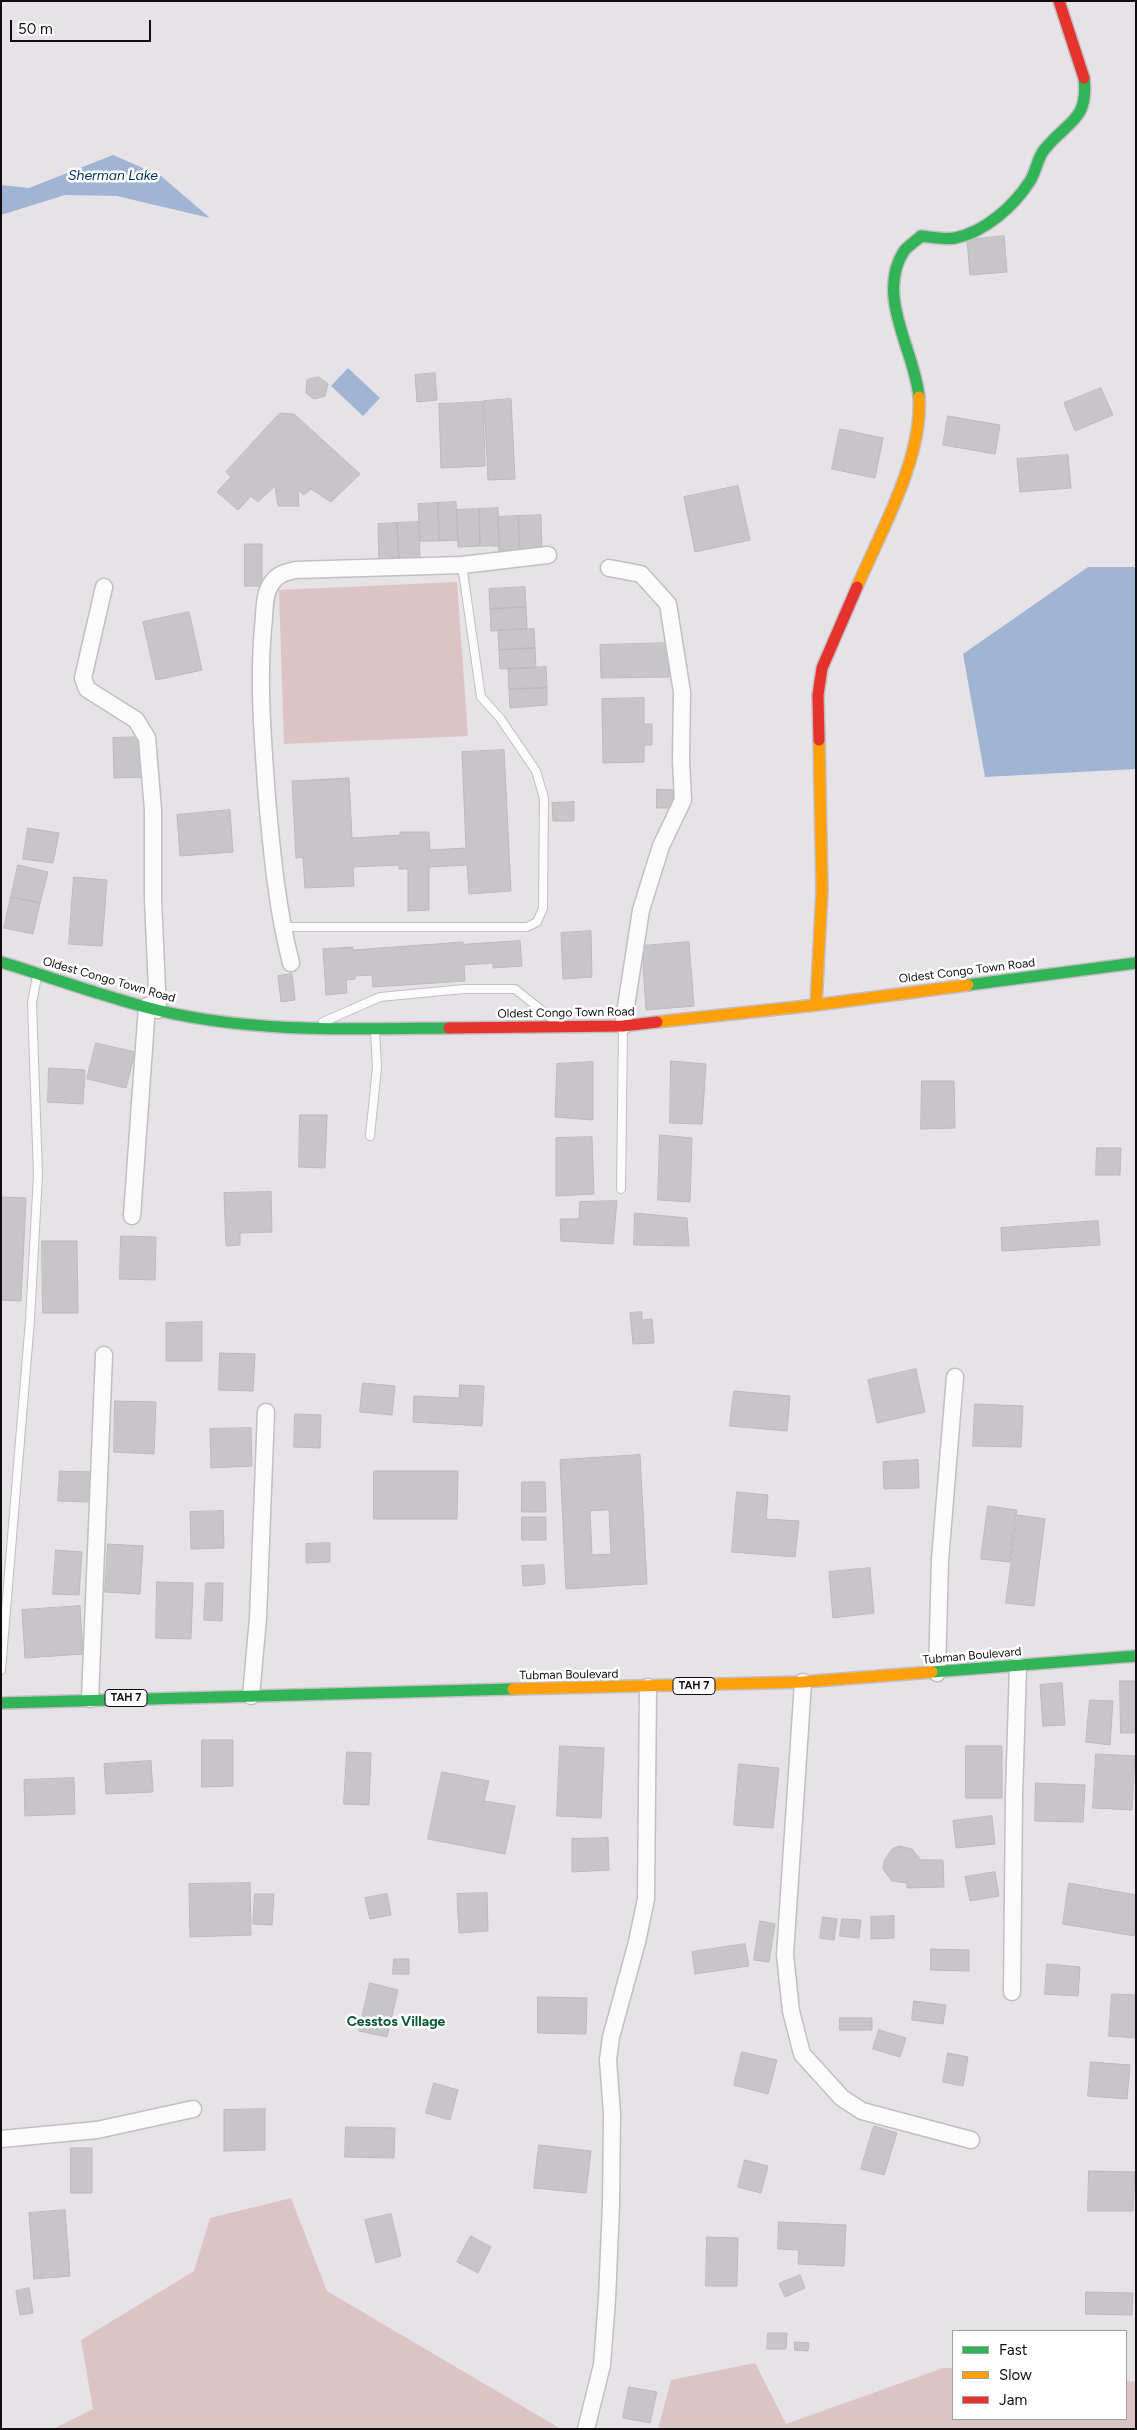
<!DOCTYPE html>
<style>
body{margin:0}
#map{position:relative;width:1137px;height:2430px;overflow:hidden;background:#e7e2e7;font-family:Figtree,sans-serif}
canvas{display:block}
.frame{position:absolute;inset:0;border:2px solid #110e12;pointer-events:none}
.legend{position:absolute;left:952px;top:2330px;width:175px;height:90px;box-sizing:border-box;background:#fff;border:1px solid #a09fa0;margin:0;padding:6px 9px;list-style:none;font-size:15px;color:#110e12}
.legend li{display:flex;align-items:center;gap:10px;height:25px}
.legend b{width:25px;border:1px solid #a09fa0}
.scale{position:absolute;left:10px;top:20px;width:141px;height:22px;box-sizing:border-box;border:2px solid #110e12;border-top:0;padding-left:6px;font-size:15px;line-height:18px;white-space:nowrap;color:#110e12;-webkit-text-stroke:4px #fff;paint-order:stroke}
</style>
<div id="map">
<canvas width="1137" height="2430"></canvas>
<div class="frame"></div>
<ul class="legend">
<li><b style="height:6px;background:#30b455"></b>Fast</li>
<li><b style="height:6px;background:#ff9f0a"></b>Slow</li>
<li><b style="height:6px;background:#e5322d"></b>Jam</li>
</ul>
<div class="scale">50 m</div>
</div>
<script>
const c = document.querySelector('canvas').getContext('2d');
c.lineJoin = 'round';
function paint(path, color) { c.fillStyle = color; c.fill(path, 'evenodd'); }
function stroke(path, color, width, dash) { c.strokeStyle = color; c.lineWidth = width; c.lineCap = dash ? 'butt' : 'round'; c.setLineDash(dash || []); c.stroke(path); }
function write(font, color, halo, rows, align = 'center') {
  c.font = font + ' Figtree,sans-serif'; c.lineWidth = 5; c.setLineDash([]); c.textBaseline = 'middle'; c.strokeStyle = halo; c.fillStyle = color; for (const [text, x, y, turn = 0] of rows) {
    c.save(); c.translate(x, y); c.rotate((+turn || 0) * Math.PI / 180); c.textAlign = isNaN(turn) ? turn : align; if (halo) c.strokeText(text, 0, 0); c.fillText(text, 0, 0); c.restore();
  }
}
paint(new Path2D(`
 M457,582l11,154 -184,8 -5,-154z
 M291,2198l36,93 234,138h-508l40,-20 -12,-69 113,-69 16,-53z
 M755,2363l31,61 157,-56h10v51h173v-38l10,1v47h-478l13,-49z`), '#dbc4c3');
paint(new Path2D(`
 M113,155l48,21 49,42 -93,-22 -52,-1 -64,20v-30l28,3z
 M348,368l32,30 -17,18 -32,-30z
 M1088,567h48v202l-151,8 -22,-123z`), '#a0b5d3');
const building = new Path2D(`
 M1004,236l3,36 -37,3 -3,-35z
 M435,373l2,27 -20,2 -2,-27z
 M319,377l9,7 -3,12 -11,3 -8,-6 1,-13z
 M1101,388l12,27 -38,16 -11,-28z
 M511,399l4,80 -27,1 -4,-79z
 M483,402l2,64 -44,2 -2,-64z
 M280,413l14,1 66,60 -29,28 -20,-13 -7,6 -6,-5 1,16h-21l-3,-20 -17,16 -7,-6 -13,14 -21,-18 14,-15 -5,-5z
 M948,416l52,9 -5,29 -52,-9z
 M840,429l43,9 -8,40 -43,-9z
 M1068,455l3,33 -51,4 -3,-33z
 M738,486l12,54 -55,12 -11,-55z
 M456,502l2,38 -19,1 -1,-38z
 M438,503l1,38h-19l-2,-37z
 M498,508l1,38h-19l-1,-37z
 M479,509l1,37 -22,1 -1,-37z
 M541,515l1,36 -22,1 -2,-36z
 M518,516l2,36 -21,1 -1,-36z
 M419,522l1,37 -21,1 -2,-37z
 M397,523l2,37 -20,1 -1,-37z
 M245,544h17v42h-17z
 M525,587l1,20 -36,2 -1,-20z
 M526,607l1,22 -36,2 -1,-22z
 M189,612l13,58 -46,10 -13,-58z
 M534,629l1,19 -36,2 -1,-20z
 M668,643l1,34 -68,1 -1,-33z
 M535,648l1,20 -36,1 -1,-19z
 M546,667l1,21 -38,1 -1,-20z
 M547,688v17l-37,3 -1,-19z
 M644,698v26h8v21h-8v17l-41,1 -1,-64z
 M146,737l2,40 -34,1 -1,-40z
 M504,750l7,141 -42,3 -2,-29 -38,2v43l-21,1v-42h-9v-4l-46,2 1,19 -49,2 -2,-31 -7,1 -4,-77 57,-3 3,60 48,-3v-3h29l1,18 36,-2 -4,-96z
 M657,789l16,1v18h-16z
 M574,802v19h-21l-1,-18z
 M230,810l3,42 -53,4 -3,-41z
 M28,828l31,5 -6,30 -30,-4z
 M18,865l30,7 -8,31 -29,-6z
 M74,877l33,3 -5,66 -33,-2z
 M11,897l29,6 -7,31 -29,-6z
 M591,931l1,46 -29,2 -2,-46z
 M520,941l2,25 -29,2v-5l-29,2 1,16 -92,6 -1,-12 -17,1v3l-9,1 1,13 -21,2 -3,-46 30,-2v3l110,-8v2z
 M689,942l5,64 -48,4 -4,-64z
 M292,974l3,26 -14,2 -3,-26z
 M96,1043l39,9 -9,36 -39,-9z
 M671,1061l35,3 -4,60 -32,-1z
 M593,1062v58l-38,-3 2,-53z
 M49,1068l36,2 -2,34 -35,-2z
 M922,1081h32l1,47 -34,1z
 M300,1115h27l-2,53 -26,-1z
 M660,1135l32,3 -2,64 -32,-2z
 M592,1137l2,57 -38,2v-58z
 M1097,1148h24l-1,27h-24z
 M271,1192l1,40 -32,1v12l-14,1 -2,-53z
 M1,1197l25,1 -5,103 -20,-1z
 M617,1201l-4,43 -52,-3 -1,-22h19l1,-17z
 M635,1213l52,5 2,28 -55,-1z
 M1098,1221l2,24 -98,6 -1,-23z
 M121,1236l35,1 -1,43 -35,-1z
 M42,1241h35l1,72h-35z
 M642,1312v8l10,-1 2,24 -21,1 -3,-31z
 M202,1322v39h-36v-38z
 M220,1353l35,1 -2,37 -34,-1z
 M916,1369l9,43 -48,11 -9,-43z
 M363,1383l32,3 -3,29 -32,-3z
 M460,1385l24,1 -2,40 -69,-4 1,-26 45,2z
 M734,1391l56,5 -3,35 -57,-5z
 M115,1401l41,1 -2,52 -40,-2z
 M975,1404l48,2 -2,41 -48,-1z
 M295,1414l26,1 -1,33 -26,-1z
 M251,1428l1,38 -41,2 -1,-39z
 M640,1455l7,129 -81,5 -6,-129zM609,1510l2,44 -19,1 -2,-44z
 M918,1460l1,28 -35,1 -1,-27z
 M60,1471l32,1 -2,30 -32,-1z
 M374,1471h84l-1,48h-83z
 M522,1482h23l1,30h-24z
 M737,1492l31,3 -2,24 33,2 -4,36 -63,-5z
 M988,1506l29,4 -7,52 -29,-3z
 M223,1511l1,37 -33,1 -1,-37z
 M1018,1515l27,4 -11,87 -28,-3z
 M522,1517h24v23h-24z
 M330,1543v19l-24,1v-19z
 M108,1544l35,2 -3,48 -35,-2z
 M56,1550l26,2 -3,43 -26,-1z
 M544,1565l1,19 -22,2 -1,-20z
 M870,1568l4,45 -41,5 -4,-46z
 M157,1582l36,1 -2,56 -35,-1z
 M206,1583h17l-1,38 -18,-1z
 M80,1606l3,48 -58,4 -3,-48z
 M1120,1681h16v52h-15z
 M1062,1683l3,42 -22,1 -3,-41z
 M1090,1700l23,1 -3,44 -24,-3z
 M202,1740h31v46l-31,1z
 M560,1746l44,2 -3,70 -44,-2z
 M966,1746h36v52h-36z
 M347,1752l24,1 -2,52 -25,-1z
 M1096,1754l39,2 -3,54 -39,-2z
 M151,1761l2,31 -47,2 -2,-30z
 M739,1764l40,4 -6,60 -39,-3z
 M442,1772l47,9 -5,20 31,5 -10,48 -77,-15z
 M74,1778l1,36 -50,2 -1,-36z
 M1036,1783l49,2 -2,37 -48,-1z
 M992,1816l3,28 -39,4 -3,-27z
 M608,1838l1,32 -37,2v-33z
 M899,1846l13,3 9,11h22l1,27 -37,1v-5l-15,-2 -9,-12 1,-8 8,-12z
 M995,1872l4,24 -29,5 -5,-24z
 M250,1883l1,52 -61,2 -1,-53z
 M1069,1883l67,12 -1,41 -72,-12z
 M487,1893l1,38 -29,2 -2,-39z
 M255,1894h19l-2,31 -19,-1z
 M387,1894l4,21 -21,4 -5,-21z
 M894,1916v22l-23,1v-22z
 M823,1917l14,2 -3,21 -14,-2z
 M842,1919l19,1 -2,18 -19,-2z
 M760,1921l15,3 -6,38 -15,-2z
 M745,1944l4,22 -54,8 -3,-22z
 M931,1949l38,1v21l-38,-1z
 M394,1959h15v15h-16z
 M1047,1964l33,3 -2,29 -33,-2z
 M370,1983l28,7 -11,47 -28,-6z
 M1112,1994l24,1v43l-27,-2z
 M538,1997l49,1 -1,36 -48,-1z
 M914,2001l32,4 -3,19 -31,-4z
 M840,2018h32v12h-32z
 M879,2030l27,8 -6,19 -27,-8z
 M742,2052l35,8 -9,34 -34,-9z
 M948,2053l20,4 -5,29 -20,-4z
 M1091,2062l39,3 -3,34 -39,-3z
 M434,2083l24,7 -8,30 -24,-7z
 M265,2109v41l-41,1v-41z
 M874,2126l23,7 -13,42 -23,-6z
 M346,2127l49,1 -1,30 -49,-1z
 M539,2145l52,6 -5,42 -52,-5z
 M71,2148h21v45h-21z
 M745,2160l23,6 -7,27 -23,-6z
 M1089,2171l46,1 -2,39h-45z
 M65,2210l5,66 -36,3 -5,-66z
 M391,2214l10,42 -25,7 -11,-43z
 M779,2222l67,3 -2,41 -46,-2 1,-14 -21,-1z
 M471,2236l20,11 -13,26 -21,-11z
 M707,2237l31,1 -1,48h-31z
 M800,2275l5,13 -20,9 -6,-13z
 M29,2288l4,25 -13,2 -4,-24z
 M1086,2292l47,1 -1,22 -46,-1z
 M768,2333h19l-1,16h-19z
 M795,2342l14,1 -1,8 -13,-1z
 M629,2387l28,5 -7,31 -27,-5z`);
paint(building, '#c8c5ca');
stroke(building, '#bcb9be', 1);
const lane = new Path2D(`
 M282,927h245l10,-5 6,-14 1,-110 -8,-27 -36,-53 -19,-21 -19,-132
 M323,1022l57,-25 84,-8h51l40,32
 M370,1136l7,-69 -2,-36
 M621,1189l2,-161
 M1,1670l29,-350 8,-145 -6,-172 5,-27`);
const street = new Path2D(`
 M609,568l32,6 27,30 14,88 -1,69 2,39 -22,46 -20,64 -18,116
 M104,587l-21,91 4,11 49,31 11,18 6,72v90l5,110
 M291,963c-14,-54 -19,-109 -24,-165 -4,-56 -9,-113 -4,-170 2,-14 0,-32 8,-44 6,-10 15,-12 25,-14l166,-5 86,-10
 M132,1216l15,-210
 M937,1673l3,-113 15,-183
 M803,1682l-18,273 6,56 11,43 40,44 20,13 109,29
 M251,1696l7,-78 8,-206
 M90,1699l14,-344
 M1012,1992l2,-195 4,-131
 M1,2139l96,-9 96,-21
 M586,2429l16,-64 5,-66 4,-94 1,-92 -4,-53 3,-23 26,-95 9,-43 2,-212`);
const fast = new Path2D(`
 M919,397c-4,-46 -44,-101 -15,-146 4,-5 12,-10 17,-15 11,1 24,4 34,2 30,-6 59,-32 75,-57 6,-9 7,-22 14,-31 23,-29 45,-29 40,-72
 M1,962c52,16 104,35 156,48 95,23 195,19 292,18
 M968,985l168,-22
 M932,1672l204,-16
 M1,1703l512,-14`);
const slow = new Path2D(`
 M857,587c24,-56 66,-129 62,-190
 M816,1005l6,-115 -3,-150
 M657,1022l159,-17 152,-20
 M513,1689l290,-7 129,-10`);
const jam = new Path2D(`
 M1059,1l25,77
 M819,740l-1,-45 4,-27 35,-81
 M449,1028l174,-2 34,-4`);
stroke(lane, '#c2bec2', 10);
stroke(street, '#c2bec2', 19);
stroke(fast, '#c2bec2', 14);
stroke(slow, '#c2bec2', 14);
stroke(jam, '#c2bec2', 14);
stroke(lane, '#fbfbfb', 8);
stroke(street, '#fbfbfb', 16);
stroke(fast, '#30b455', 11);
stroke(slow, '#ff9f0a', 11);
stroke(jam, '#e5322d', 11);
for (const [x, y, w] of [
 [694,1686,42],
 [126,1698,42]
]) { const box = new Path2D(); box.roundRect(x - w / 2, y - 8.5, w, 17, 4); c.fillStyle = '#fff'; c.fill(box); stroke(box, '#110e12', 1); }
write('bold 11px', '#110e12', null, [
 ["TAH 7",694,1686],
 ["TAH 7",126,1698]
]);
write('12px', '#110e12', '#fff', [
 ["Oldest Congo Town Road",967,971,-7],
 ["Oldest Congo Town Road",109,980,16],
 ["Oldest Congo Town Road",566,1013,-1],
 ["Tubman Boulevard",972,1656,-5],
 ["Tubman Boulevard",569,1675,-1]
]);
write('italic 14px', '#033365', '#fff', [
 ["Sherman Lake",113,176]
]);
write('bold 14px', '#075b32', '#fff', [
 ["Cesstos Village",396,2022]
]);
</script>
